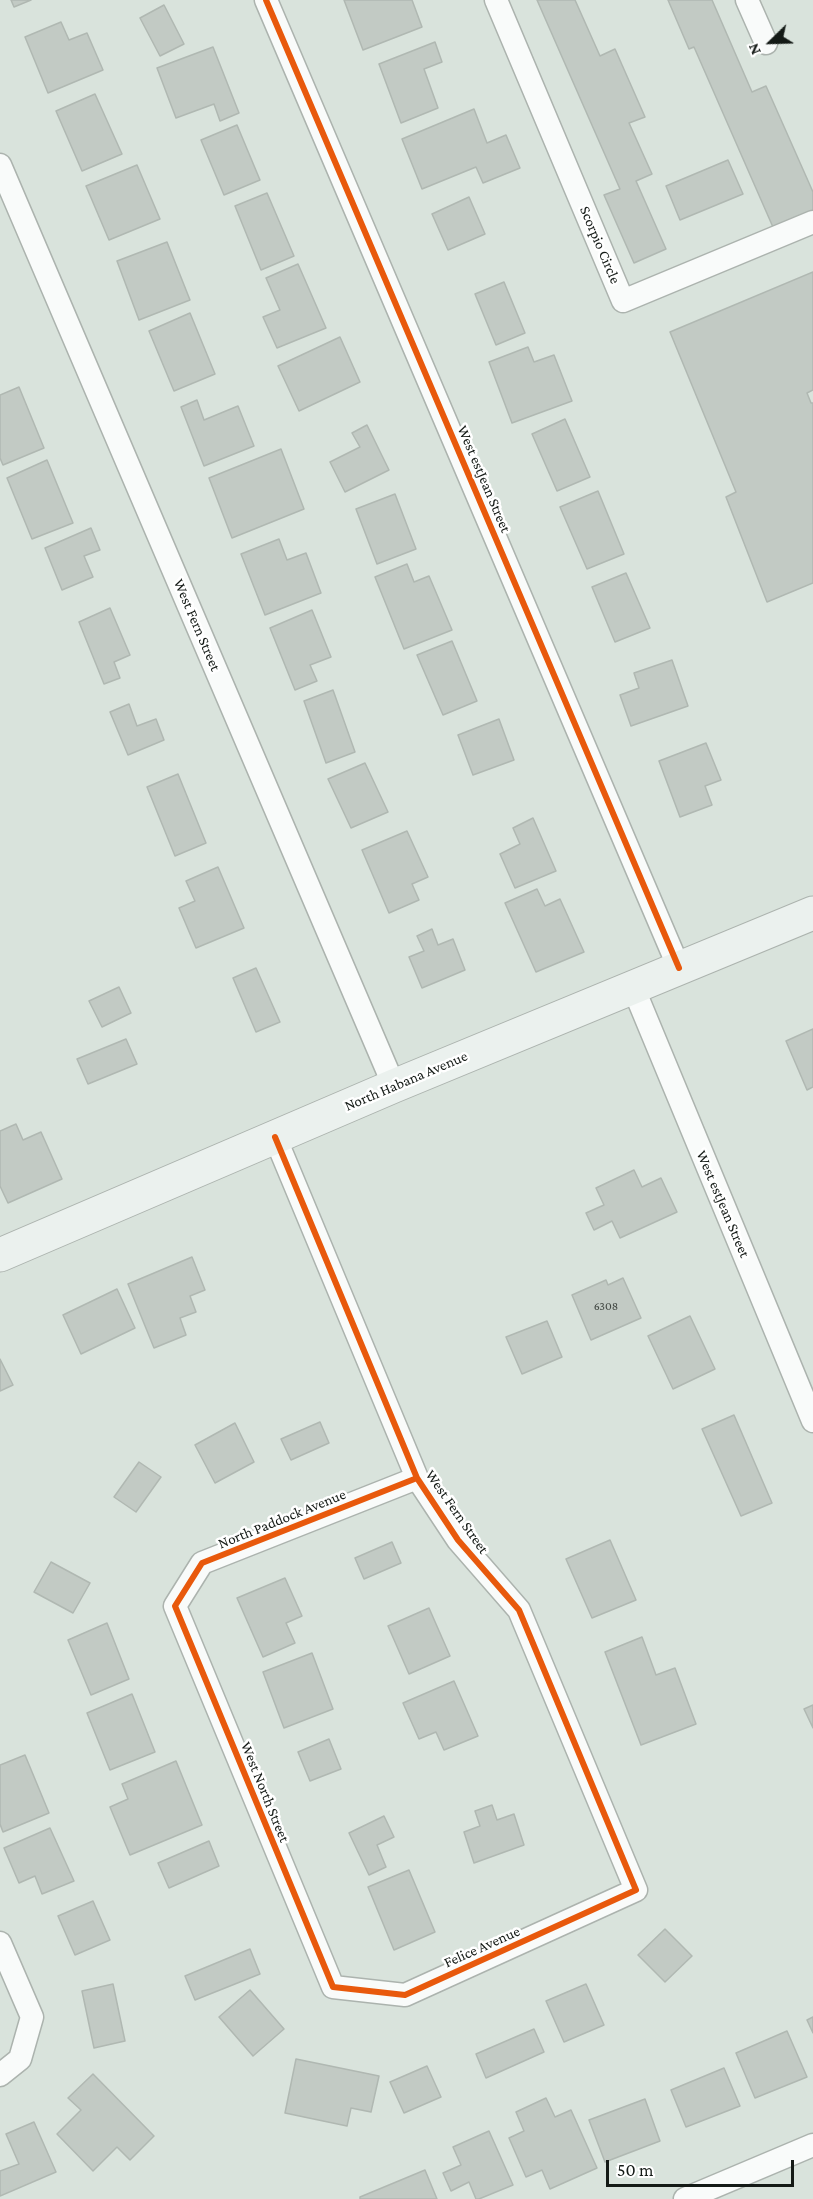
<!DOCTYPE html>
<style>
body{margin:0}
#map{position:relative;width:813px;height:2199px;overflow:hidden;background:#d9e3dc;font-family:"Crimson Pro",serif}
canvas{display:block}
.north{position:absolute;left:741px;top:12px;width:60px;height:60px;-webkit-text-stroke:4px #fff;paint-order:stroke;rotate:247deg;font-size:16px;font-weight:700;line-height:24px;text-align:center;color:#141a16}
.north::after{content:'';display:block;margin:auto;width:21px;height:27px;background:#141a16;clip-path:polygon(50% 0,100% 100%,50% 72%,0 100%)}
.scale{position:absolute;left:606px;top:2160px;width:188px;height:27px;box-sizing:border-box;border:3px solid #141a16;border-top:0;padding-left:8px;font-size:18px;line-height:21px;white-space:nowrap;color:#141a16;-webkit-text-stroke:4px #fff;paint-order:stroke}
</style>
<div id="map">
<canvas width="813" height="2199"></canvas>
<div class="north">N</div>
<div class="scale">50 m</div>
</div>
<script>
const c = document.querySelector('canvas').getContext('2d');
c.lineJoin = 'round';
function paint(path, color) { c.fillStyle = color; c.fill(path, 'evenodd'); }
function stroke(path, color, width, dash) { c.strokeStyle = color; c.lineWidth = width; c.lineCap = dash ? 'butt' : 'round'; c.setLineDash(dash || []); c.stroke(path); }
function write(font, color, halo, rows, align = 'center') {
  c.font = font + ' "Crimson Pro",serif'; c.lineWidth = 5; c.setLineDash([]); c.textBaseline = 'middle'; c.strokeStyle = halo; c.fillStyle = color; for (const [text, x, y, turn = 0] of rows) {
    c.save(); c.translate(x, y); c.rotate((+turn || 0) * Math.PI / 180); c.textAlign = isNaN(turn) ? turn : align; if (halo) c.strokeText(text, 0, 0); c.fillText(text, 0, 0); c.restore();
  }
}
const building = new Path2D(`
 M11,0h20l-17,7z
 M344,0h68l10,27 -59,23z
 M537,0h38l25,56 15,-7 30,68 -16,6 23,51 -16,7 30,68 -32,14 -30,-68 16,-6z
 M668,0h44l40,92 14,-6 47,106v26l-37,16 -82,-187 -5,2z
 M164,5l20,39 -24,12 -20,-38z
 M61,22l8,18 18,-7 16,37 -55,23 -23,-56z
 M435,42l7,20 -18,7 14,39 -37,15 -22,-59z
 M213,47l26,66 -19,8 -6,-17 -38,14 -19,-50z
 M95,94l27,60 -40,17 -26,-60z
 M474,109l13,34 19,-8 14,33 -37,15 -7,-16 -54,22 -20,-50z
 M237,125l23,55 -36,15 -23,-55z
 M728,160l15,34 -63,26 -14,-34z
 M137,165l23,54 -51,21 -23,-54z
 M267,193l27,63 -33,14 -26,-64z
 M469,197l16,37 -37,16 -16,-36z
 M167,242l23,58 -51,20 -22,-59z
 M298,264l28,64 -49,20 -14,-31 17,-7 -14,-32z
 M813,272v118l-6,3 4,10h2v180l-46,19 -41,-105 10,-5 -66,-160z
 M504,282l21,51 -29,12 -21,-51z
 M190,313l25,61 -41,17 -25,-60z
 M340,337l20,45 -61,29 -21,-45z
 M528,347l6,15 20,-7 18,46 -60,22 -23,-61z
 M19,387l25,61 -41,17 -3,-7v-63z
 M197,400l7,20 34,-14 16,40 -50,20 -23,-59z
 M565,419l25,58 -33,14 -25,-57z
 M367,425l22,45 -44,22 -15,-30 30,-15 -8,-14z
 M281,449l23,60 -72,29 -23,-60z
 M47,460l26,63 -41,16 -25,-61z
 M598,491l26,63 -37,15 -27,-62z
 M395,494l21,55 -39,15 -21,-55z
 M91,528l9,22 -16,6 9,21 -31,13 -17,-42z
 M279,539l8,21 19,-7 15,40 -56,22 -24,-61z
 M407,564l7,18 15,-6 23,54 -48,19 -29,-72z
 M626,573l24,55 -35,14 -23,-55z
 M110,608l20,47 -16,7 6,16 -16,6 -25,-62z
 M312,610l19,47 -21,8 7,16 -22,9 -25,-62z
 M452,641l25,60 -34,14 -26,-60z
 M672,660l16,46 -57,20 -11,-31 19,-7 -5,-15z
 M333,690l22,62 -29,11 -22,-62z
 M129,704l8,22 19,-7 8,21 -36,15 -18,-43z
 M499,719l15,41 -41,15 -15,-40z
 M706,743l15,37 -16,6 7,19 -32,12 -21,-56z
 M365,763l23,49 -37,16 -23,-49z
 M178,774l28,69 -31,13 -28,-69z
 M533,818l23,53 -41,17 -15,-34 20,-10 -7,-16z
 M407,831l21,46 -16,7 7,16 -30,13 -27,-63z
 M218,867l26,61 -48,20 -17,-40 16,-7 -9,-20z
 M537,889l8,17 15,-7 24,53 -48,20 -31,-69z
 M432,929l6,16 15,-6 12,31 -43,18 -13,-31 15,-6 -7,-15z
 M256,968l24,54 -24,10 -23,-54z
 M119,987l12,26 -29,14 -13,-26z
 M813,1029v58l-6,3 -21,-49z
 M126,1039l11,25 -49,20 -11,-25z
 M16,1124l7,16 18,-8 21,47 -54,24 -8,-17v-55z
 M634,1170l8,17 19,-9 16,34 -57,26 -8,-17 -18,9 -8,-17 18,-8 -8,-17z
 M192,1257l13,33 -15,6 6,16 -16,6 6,17 -32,13 -26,-64z
 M623,1278l18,40 -50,22 -19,-45 34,-15 2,5z
 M117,1289l18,39 -54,26 -18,-39z
 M690,1316l25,53 -42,20 -25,-53z
 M547,1321l15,36 -40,17 -16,-37z
 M0,1359l13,26 -13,6z
 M734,1415l38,88 -31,13 -39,-87z
 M320,1422l9,21 -38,17 -10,-21z
 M235,1423l19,39 -39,21 -20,-38z
 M139,1462l22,15 -25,35 -22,-15z
 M610,1540l26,60 -44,18 -26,-59z
 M392,1542l9,21 -37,16 -9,-21z
 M51,1562l39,21 -17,30 -39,-21z
 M285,1578l17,38 -16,7 9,20 -32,14 -26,-59z
 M429,1608l21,48 -41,18 -21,-48z
 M107,1623l22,56 -38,16 -23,-55z
 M642,1637l14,38 19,-7 21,56 -55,21 -36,-93z
 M312,1653l21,56 -49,19 -21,-56z
 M454,1681l24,55 -34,14 -8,-18 -17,7 -16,-36z
 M132,1694l23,58 -45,18 -23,-57z
 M813,1705v23l-9,-19z
 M329,1739l12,30 -31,12 -12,-29z
 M25,1755l24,58 -46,19 -3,-8v-59z
 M176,1761l26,64 -72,30 -20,-48 18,-8 -6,-15z
 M492,1805l5,15 17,-6 10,31 -50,18 -10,-31 16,-6 -5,-15z
 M384,1816l10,21 -17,8 9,22 -17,8 -20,-42z
 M50,1828l24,53 -32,13 -7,-18 -16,7 -15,-35z
 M209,1841l10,25 -50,22 -11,-25z
 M409,1870l26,62 -41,18 -26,-63z
 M93,1901l17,39 -35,15 -17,-39z
 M665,1929l27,27 -27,26 -27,-27z
 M250,1949l10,25 -65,26 -10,-24z
 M113,1984l12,57 -31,7 -12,-57z
 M586,1984l18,41 -40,17 -18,-41z
 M250,1990l34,39 -31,27 -34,-39z
 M813,2017v16l-6,-13z
 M534,2029l10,23 -58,26 -10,-24z
 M787,2031l20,46 -52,21 -19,-45z
 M296,2059l83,17 -8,36 -20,-4 -4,18 -62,-13z
 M427,2066l14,31 -37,16 -14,-31z
 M724,2068l16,38 -54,21 -15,-37z
 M93,2074l61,62 -24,24 -13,-13 -24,24 -36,-37 24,-24 -13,-12z
 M546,2098l9,19 16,-7 26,58 -47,21 -8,-19 -16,7 -17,-39 15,-7 -8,-19z
 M645,2099l15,42 -55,21 -16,-42z
 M34,2122l22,50 -56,24v-25l19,-7 -13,-30z
 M489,2131l24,54 -34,14h-3l-7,-17 -18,9 -8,-18 18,-8 -8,-18z
 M425,2170l12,29h-77v-2z`);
paint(building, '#c2cac4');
stroke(building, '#b0b8b2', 1.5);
const street = new Path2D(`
 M266,0l413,968
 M496,0l127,301 190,-79
 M747,0l19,43
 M0,165l394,921
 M633,987l180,434
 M275,1137l142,341 41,62 61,70 117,280 -231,105 -72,-8 -158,-381 27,-43 215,-85
 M0,1943l32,74 -12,42 -20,16
 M685,2199l128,-54`);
const secondary = new Path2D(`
 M0,1255l394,-169 419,-173`);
stroke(street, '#acb3ae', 25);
stroke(secondary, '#acb3ae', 35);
stroke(street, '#f9fbfa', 22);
stroke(secondary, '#ebf1ee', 33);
stroke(new Path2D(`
 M266,0l413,968
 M275,1137l142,341 41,62 61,70 117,280 -231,105 -72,-8 -158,-381 27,-43 215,-85`), '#e8590c', 6);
write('12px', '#404742', null, [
 ["6308",606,1306]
]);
write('15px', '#141a16', '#fff', [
 ["Scorpio Circle",600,245,67],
 ["West estJean Street",484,479,67],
 ["West Fern Street",197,625,67],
 ["North Habana Avenue",406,1081,-23],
 ["West estJean Street",723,1204,67],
 ["West Fern Street",457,1512,55],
 ["North Paddock Avenue",282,1519,-22],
 ["West North Street",265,1792,68],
 ["Felice Avenue",482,1947,-24]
]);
</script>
